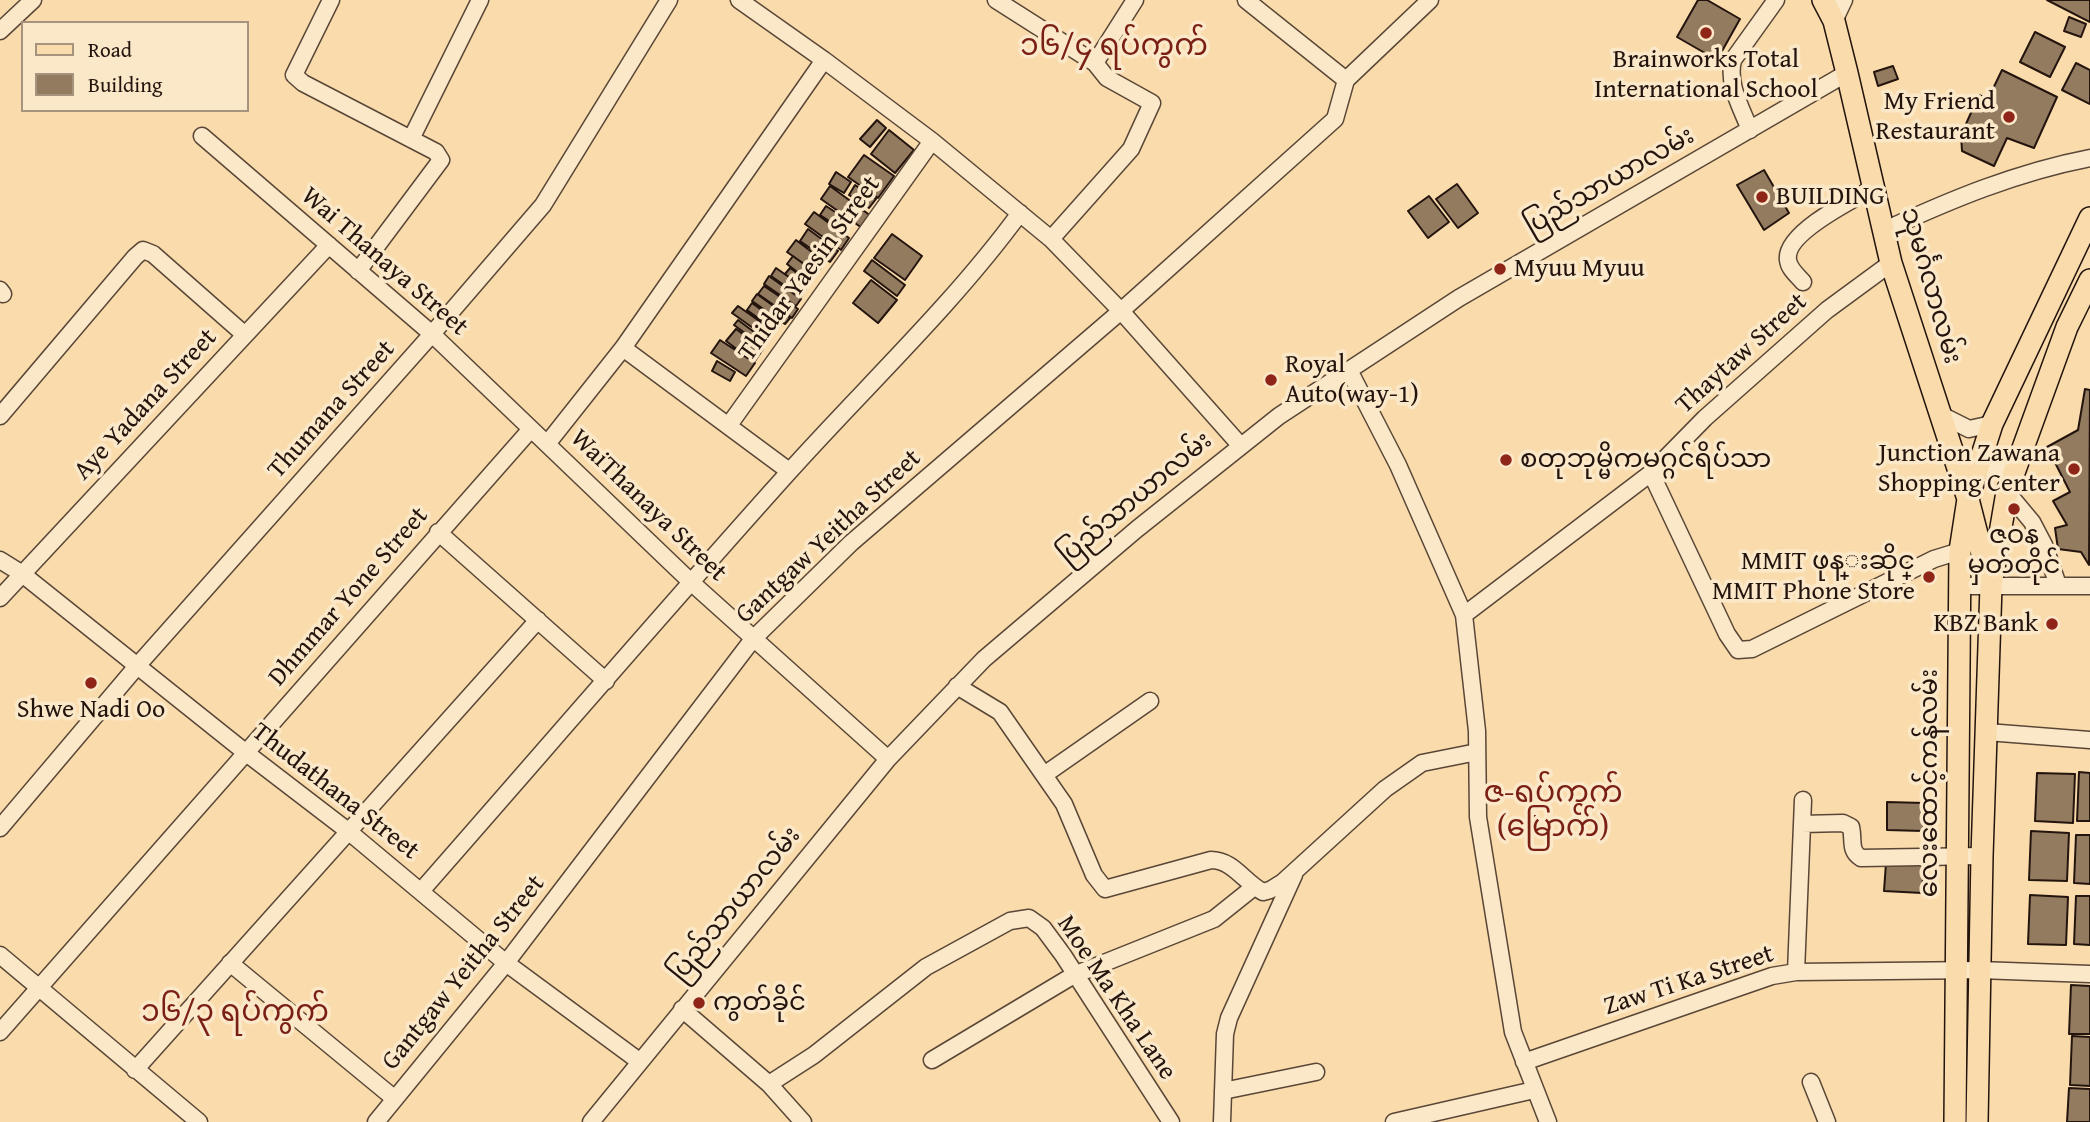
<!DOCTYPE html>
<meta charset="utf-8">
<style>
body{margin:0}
#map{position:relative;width:2090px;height:1122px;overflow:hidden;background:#f9dbac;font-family:"Gentium Book Plus",serif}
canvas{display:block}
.legend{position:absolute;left:21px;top:21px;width:228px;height:91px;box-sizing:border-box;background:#fbe8c9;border:2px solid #a5937e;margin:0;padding:9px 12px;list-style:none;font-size:21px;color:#24140e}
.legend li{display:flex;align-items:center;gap:14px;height:35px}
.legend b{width:35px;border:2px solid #a5937e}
</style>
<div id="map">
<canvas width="2090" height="1122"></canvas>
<ul class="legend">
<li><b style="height:9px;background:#f9dbac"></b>Road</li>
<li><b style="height:19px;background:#937b60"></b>Building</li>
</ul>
</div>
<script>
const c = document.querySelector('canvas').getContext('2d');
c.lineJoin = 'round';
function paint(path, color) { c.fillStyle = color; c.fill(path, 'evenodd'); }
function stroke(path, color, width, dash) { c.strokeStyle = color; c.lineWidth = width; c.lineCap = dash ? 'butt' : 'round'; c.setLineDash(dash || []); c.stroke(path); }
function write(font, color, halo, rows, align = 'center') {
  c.font = font + ' "Gentium Book Plus","Noto Sans Myanmar",serif'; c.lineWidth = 7; c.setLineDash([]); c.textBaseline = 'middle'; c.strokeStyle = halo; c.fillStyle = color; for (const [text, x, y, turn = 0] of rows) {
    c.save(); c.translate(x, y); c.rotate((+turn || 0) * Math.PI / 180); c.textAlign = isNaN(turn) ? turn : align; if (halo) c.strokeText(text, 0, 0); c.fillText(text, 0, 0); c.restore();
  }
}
const building = new Path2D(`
 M1698,0h9l33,19 -23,41 -40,-23z
 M2047,0h43v22z
 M2069,17l17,7 -5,13 -17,-6z
 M2035,32l30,15 -15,30 -30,-15z
 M2076,63l14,7v34l-28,-14z
 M1893,66l5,13 -20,7 -4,-14z
 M2002,70l55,27 -23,51 -27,-10 -13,28 -32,-15 -1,-16 18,-40 9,4z
 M877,120l9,8 -16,19 -10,-8z
 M889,130l25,20 -19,23 -24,-19z
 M864,155l30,21 -16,22 -30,-21z
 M1764,170l25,43 -25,17 -27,-45z
 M836,172l15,10 -7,11 -15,-9z
 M1457,184l21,29 -20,15 -22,-29z
 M855,185l21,14 -7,9 -20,-13z
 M830,186l41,30 -9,12 -41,-29z
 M1429,196l20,26 -21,16 -20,-27z
 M826,206l23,15 -6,9 -23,-15z
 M814,212l35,26 -8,12 -36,-26z
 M808,229l30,22 -8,11 -30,-21z
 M892,234l30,22 -17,24 -31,-22z
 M796,240l29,22 -8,11 -30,-21z
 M793,256l20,15 -7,8 -19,-15z
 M872,260l33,25 -8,11 -33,-25z
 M776,268l30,21 -5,8 -30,-21z
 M790,268l16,11 -5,7 -16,-12z
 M769,276l32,23 -5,7 -32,-22z
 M871,280l26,20 -19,23 -25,-20z
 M764,286l34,23 -6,9 -34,-24z
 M757,294l33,24 -5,6 -33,-23z
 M752,303l29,21 -5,7 -29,-21z
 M738,306l34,24 -5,8 -35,-25z
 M738,320l27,20 -4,5 -27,-20z
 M736,329l15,11 -9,13 -16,-12z
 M720,340l35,23 -9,13 -35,-23z
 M752,341l11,8 -8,12 -11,-8z
 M717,361l18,11 -5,9 -18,-10z
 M2085,389l5,1 -1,175 -8,-13 -23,-3 -3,-21 12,-3 -14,-24 17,-9 -23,-45 31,-17z
 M2079,772l11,1v48h-13z
 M2037,773l38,1 -2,49 -38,-2z
 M1887,802l37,1 -1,28 -36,-1z
 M2031,831l38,2 -2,48 -38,-1z
 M2076,835h14v49l-16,-1z
 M1886,863l38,2 -2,28 -38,-2z
 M2030,895l38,2 -2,48 -38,-1z
 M2076,896h14v49l-16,-1z
 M2071,985l19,1v48h-21z
 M2072,1036l18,1v49l-20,-1z
 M2069,1088l21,1v33h-23z`);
paint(building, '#937b60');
stroke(building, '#24140e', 2);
const minor = new Path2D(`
 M331,0l-37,75 9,8 133,69 5,8 -83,111
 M739,0l85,60 108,81 119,98 70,72 119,134
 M996,0l99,63 12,15 45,25 -21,46 -80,90
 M1246,0l100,80
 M1834,21l10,-21
 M0,31l33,-31
 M1095,63l40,-63
 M1346,80l84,-80
 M1750,130c-9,-23 -23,-46 -17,-70l43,-60
 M202,136l230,198 260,249 196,176
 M411,139l69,-139
 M1883,231c67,-31 134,-59 207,-73
 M1803,282c-6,-7 -14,-13 -15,-22 -4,-27 66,-61 86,-72
 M0,290l3,4
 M623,348l166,123
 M1349,370l49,95 66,150 13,116 1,86 35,215 35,90
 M1939,414l30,15 23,-5
 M0,416l135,-159 8,-7 10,4 92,81
 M729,425l203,-284
 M547,444l76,-96 201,-288
 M1969,464c19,8 30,6 48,-2
 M1651,473l76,161 11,16 14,-1 182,-90 26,-8
 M2007,492l25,30 12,23 14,40
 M438,532l168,149
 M0,560l21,13 224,179 103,79 158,132 133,98
 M1960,586h130
 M0,598l329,-353
 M1464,615l187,-142 54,-55 122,-108 64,-47
 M957,686l43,26 64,92 30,71 11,14 106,-29c22,0 33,22 52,32l7,-2 13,-8 102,-93 37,-26 55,-11
 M1987,732l103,8
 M1044,775l106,-74
 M1802,824l41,-1 8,4c3,13 -2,24 10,31l121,-2
 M0,828l138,-163 294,-331 111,-129 126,-205
 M421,891c122,-139 243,-280 367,-418 77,-86 163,-166 232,-260
 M0,955l199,167
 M230,963l165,136
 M1796,972l7,-172
 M682,1009l87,75 34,38
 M0,1032l531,-603
 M932,1060l142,-85 140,-56 40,-32
 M1524,1062l248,-86 24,-4 183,-2 111,4
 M135,1070l403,-450
 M1811,1082l16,40
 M769,1084l45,-29 112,-88 84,-46 19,-3 14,10 20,27 108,167
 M1223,1091l93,-19
 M376,1122l130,-159 247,-324 98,-96 270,-232 214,-192 11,-39
 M591,1122l297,-363 96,-100 153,-130 142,-113 180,-118 388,-225
 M1222,1122l3,-88 4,-16 65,-143
 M1394,1122l140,-32`);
const major = new Path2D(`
 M1823,0l11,21 13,52 44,190 77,236 20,78
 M1955,1122l5,-571 8,-52 24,-75 98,-206
 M1977,1122l5,-266 9,-270 16,-94 60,-165 23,-47`);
stroke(minor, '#594636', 19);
stroke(major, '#24140e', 24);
stroke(minor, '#fbe8c9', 16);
stroke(major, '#f9dbac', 21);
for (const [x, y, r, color] of [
 [1706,33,7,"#8f2418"],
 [2009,117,7,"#8f2418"],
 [1762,197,7,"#8f2418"],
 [1500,269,7,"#8f2418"],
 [1271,380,7,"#8f2418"],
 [1506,460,7,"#8f2418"],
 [2074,469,7,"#8f2418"],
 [2014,509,7,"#8f2418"],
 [1929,577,7,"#8f2418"],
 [2052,624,7,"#8f2418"],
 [91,683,7,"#8f2418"],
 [699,1003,7,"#8f2418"]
]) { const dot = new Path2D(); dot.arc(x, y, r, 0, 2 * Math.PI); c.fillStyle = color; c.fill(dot); stroke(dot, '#fbe8c9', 2.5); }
write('26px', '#24140e', '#fbe8c9', [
 ["Brainworks Total",1706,60,"center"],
 ["International School",1706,90,"center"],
 ["My Friend",1995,102,"right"],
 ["Restaurant",1995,132,"right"],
 ["BUILDING",1776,197],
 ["Myuu Myuu",1514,269],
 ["Royal",1285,365],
 ["Auto(way-1)",1285,395],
 ["Junction Zawana",2060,454,"right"],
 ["Shopping Center",2060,484,"right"],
 ["စတုဘုမ္မိကမဂ္ဂင်ရိပ်သာ",1520,460],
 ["ဇဝန",2014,536,"center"],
 ["မှတ်တိုင်",2014,566,"center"],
 ["MMIT ဖုန္းဆိုင္",1915,562,"right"],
 ["MMIT Phone Store",1915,592,"right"],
 ["KBZ Bank",2038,624,"right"],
 ["Shwe Nadi Oo",91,710,"center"],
 ["ကွတ်ခိုင်",713,1003]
], 'left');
write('26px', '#24140e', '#fbe8c9', [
 ["ပြည်သာယာလမ်း",1610,182,-30],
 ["Wai Thanaya Street",384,262,41],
 ["Thidar Yaesin Street",810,269,-54],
 ["သုမင်္ဂလာလမ်း",1930,286,74],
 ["Thaytaw Street",1742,354,-42],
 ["Aye Yadana Street",146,405,-47],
 ["Thumana Street",332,410,-48],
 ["ပြည်သာယာလမ်း",1136,499,-40],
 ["WaiThanaya Street",648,506,44],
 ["Gantgaw Yeitha Street",829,537,-43],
 ["Dhmmar Yone Street",349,597,-49],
 ["လေးထောင့်ကန်လမ်း",1930,783,-90],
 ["Thudathana Street",335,792,38],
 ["ပြည်သာယာလမ်း",736,905,-51],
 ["Gantgaw Yeitha Street",464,973,-51],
 ["Zaw Ti Ka Street",1689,981,-18],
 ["Moe Ma Kha Lane",1116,998,56]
]);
write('30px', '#7a1f14', '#fbe8c9', [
 ["၁၆/၄ ရပ်ကွက်",1114,47],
 ["ဇ-ရပ်ကွက်",1553,794],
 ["(မြောက်)",1553,828],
 ["၁၆/၃ ရပ်ကွက်",235,1013]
]);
</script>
